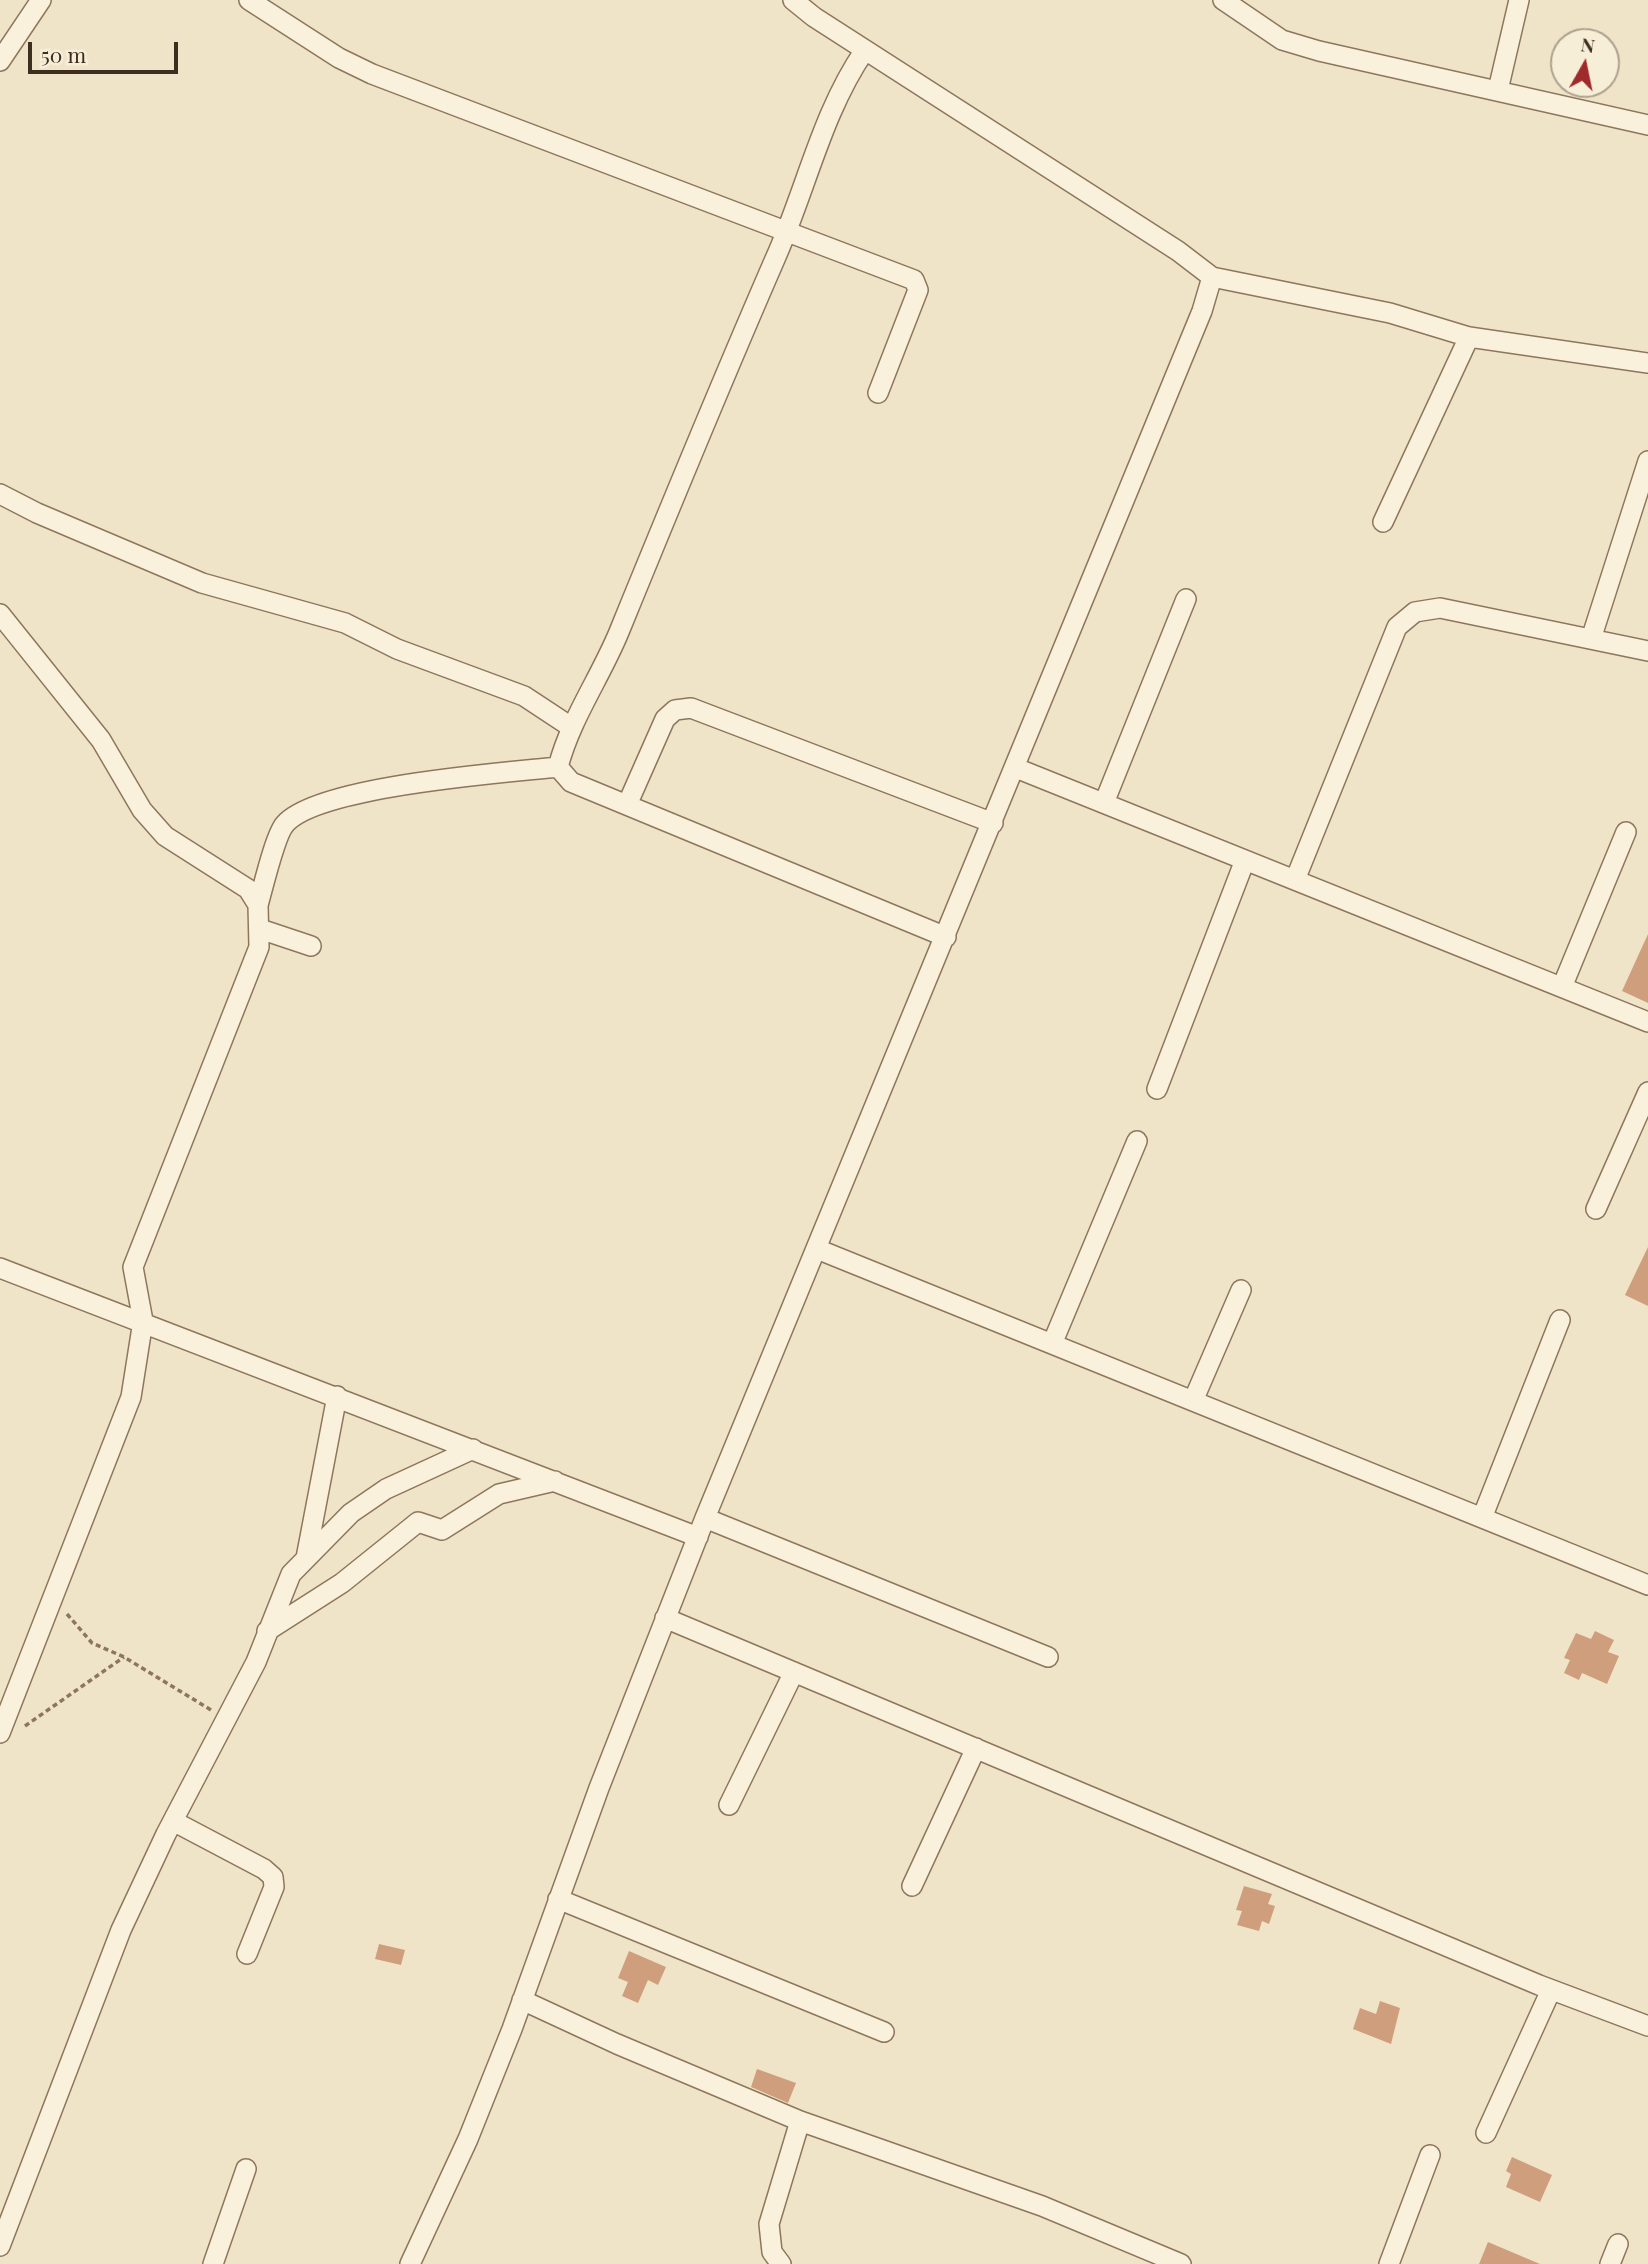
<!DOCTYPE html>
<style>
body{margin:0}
#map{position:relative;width:1648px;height:2264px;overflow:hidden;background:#f0e4c8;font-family:"Playfair Display",serif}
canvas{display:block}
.north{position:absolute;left:1550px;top:28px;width:70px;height:70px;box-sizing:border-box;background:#f7eed8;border:2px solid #ada18e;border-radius:50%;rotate:9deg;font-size:19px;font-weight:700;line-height:28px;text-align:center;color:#3d2e20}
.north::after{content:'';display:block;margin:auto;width:24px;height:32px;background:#9e2a2b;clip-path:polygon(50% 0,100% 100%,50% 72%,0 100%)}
.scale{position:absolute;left:28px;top:42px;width:150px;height:32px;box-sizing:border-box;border:4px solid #3d2e20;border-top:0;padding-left:9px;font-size:21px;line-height:24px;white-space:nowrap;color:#3d2e20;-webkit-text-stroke:5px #f7eed8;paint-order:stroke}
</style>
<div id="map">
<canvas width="1648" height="2264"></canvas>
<div class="north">N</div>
<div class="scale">50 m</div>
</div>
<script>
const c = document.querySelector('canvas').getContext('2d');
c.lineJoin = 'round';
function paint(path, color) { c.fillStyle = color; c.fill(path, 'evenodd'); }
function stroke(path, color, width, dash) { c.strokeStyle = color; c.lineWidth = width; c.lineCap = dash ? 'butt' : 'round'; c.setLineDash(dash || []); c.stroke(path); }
paint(new Path2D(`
 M1648,934v69l-26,-12z
 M1648,1247v59l-23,-11z
 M1595,1631l19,9 -6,12 11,4 -12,28 -25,-11 -3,7 -15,-7 6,-13 -6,-2 12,-25 15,6z
 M1244,1886l28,8 -4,10 7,2 -6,18 -7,-3 -3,10 -22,-6 5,-14 -6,-1z
 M379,1944l26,6 -4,15 -26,-6z
 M629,1951l37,16 -8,18 -10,-5 -10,23 -16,-7 6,-14 -10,-4z
 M1380,2001l20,7 -9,36 -38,-15 7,-21 16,6z
 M757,2069l39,14 -8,20 -37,-16z
 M1512,2157l40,18 -12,27 -34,-15 5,-13 -5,-3z
 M1488,2242l52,22h-61z`), '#cf9f7d');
const minor = new Path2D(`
 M249,0l90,58 33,16 542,206 4,10 -40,103
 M1223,0l59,40 37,11 329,74
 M865,50c-43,62 -59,140 -90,209 -54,124 -105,248 -156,373 -19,46 -48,86 -61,135l13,15 375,155
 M0,61l41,-61
 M1498,90l21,-90
 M1212,277l178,36 79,24 179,26
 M0,494l37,19 165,70 143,40 52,26 127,47 47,31
 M1383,522l86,-185
 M0,614l101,126 41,70 23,26 83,53 10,16 1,42 -126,320 10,54 -12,76 -131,336
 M1591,639l57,-178
 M1016,768l632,254
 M1104,803l82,-204
 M627,805l38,-86 10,-9 16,-2 302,115
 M1295,880l102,-253 18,-15 25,-4 208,43
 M258,905c5,-17 17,-70 27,-81 33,-38 218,-51 273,-57
 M260,929l51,17
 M1562,987l64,-155
 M1157,1089l88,-229
 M1596,1209l52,-117
 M817,1249l831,336
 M0,1268l698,269
 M1052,1344l85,-203
 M1193,1401l48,-111
 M705,1518l343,139
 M1482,1518l78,-198
 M306,1558l31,-162
 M665,1618l874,367 109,41
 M267,1631l75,-48 76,-61 24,8 57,-36 56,-13
 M729,1805l65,-133
 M173,1821l91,48 9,8 1,10 -27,67
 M912,1886l64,-138
 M558,1899l326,133
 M522,2000l95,44 183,77 242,85 139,58
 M1486,2133l65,-143
 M0,2246l121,-316 45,-96 90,-172 35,-88 60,-61 35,-24 87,-40
 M213,2264l33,-95
 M410,2264l58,-125 44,-110 87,-241 106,-270 497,-1207 10,-34 -34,-26 -364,-234 -21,-17
 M781,2264l-9,-12 -3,-28 31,-103
 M1389,2264l41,-109
 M1610,2264l8,-20`);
stroke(minor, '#8d765c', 22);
stroke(new Path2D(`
 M67,1614l25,29 32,14 87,53
 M25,1726l99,-69`), '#8d765c', 3.5, [5, 3.5]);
stroke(minor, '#faf1dc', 19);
</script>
